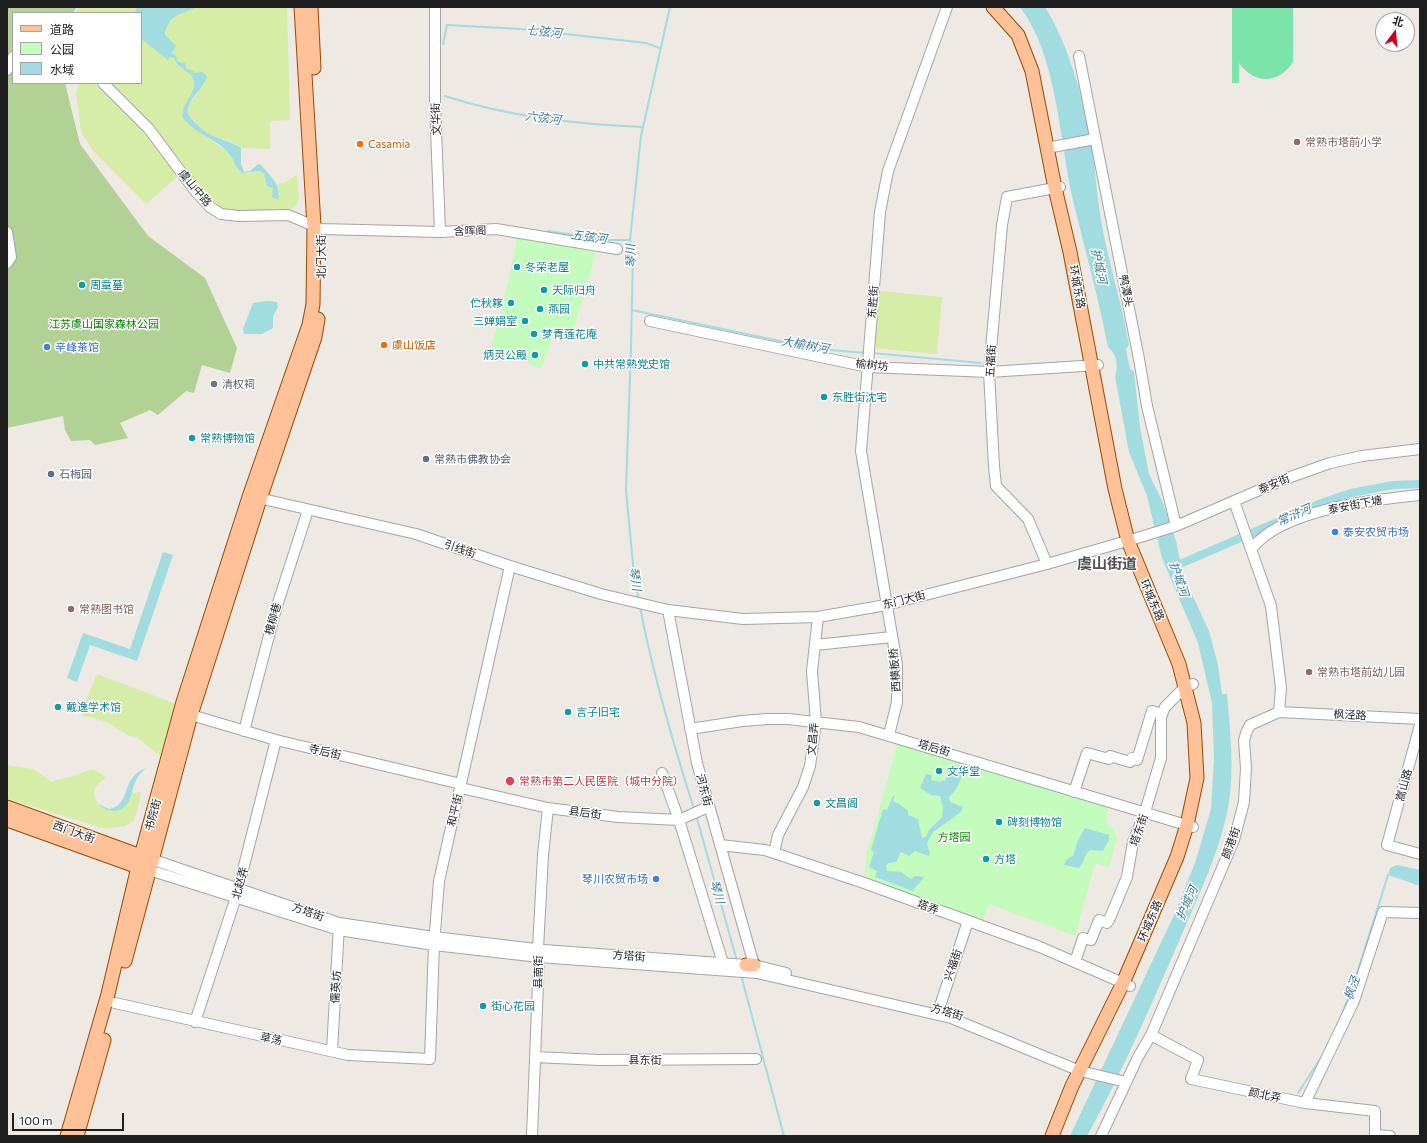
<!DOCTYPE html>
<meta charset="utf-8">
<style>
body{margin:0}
#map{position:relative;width:1427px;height:1143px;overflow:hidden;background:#efe9e3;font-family:Commissioner,"Noto Sans SC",sans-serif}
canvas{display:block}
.frame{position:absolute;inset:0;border:8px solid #1e1e1e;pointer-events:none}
.legend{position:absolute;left:12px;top:12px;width:130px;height:72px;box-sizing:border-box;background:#fff;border:1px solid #a5a5a5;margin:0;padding:5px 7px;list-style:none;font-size:12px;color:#1e1e1e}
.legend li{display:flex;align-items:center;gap:8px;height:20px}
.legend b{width:20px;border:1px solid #a5a5a5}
.north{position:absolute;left:1375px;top:12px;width:40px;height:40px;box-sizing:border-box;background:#fff;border:1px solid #a5a5a5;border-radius:50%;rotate:16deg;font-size:11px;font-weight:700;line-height:16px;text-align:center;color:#1e1e1e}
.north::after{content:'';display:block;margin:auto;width:14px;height:18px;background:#cb0023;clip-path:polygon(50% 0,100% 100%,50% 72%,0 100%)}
.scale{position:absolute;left:12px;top:1113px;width:112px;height:18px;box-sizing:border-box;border:2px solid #1e1e1e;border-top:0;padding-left:5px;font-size:12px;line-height:14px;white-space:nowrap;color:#1e1e1e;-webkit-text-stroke:3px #fff;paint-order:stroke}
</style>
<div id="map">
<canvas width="1427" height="1143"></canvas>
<div class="frame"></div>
<ul class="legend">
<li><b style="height:5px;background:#ffc198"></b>道路</li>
<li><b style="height:11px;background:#c3fcbd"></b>公园</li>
<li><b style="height:11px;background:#a1dce0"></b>水域</li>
</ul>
<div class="north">北</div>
<div class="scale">100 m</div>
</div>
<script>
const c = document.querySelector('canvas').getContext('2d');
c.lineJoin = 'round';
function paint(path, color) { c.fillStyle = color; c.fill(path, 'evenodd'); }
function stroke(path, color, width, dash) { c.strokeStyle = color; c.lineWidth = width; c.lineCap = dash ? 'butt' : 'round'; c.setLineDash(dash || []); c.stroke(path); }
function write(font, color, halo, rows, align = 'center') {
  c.font = font + ' Commissioner,"Noto Sans SC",sans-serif'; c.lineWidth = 3; c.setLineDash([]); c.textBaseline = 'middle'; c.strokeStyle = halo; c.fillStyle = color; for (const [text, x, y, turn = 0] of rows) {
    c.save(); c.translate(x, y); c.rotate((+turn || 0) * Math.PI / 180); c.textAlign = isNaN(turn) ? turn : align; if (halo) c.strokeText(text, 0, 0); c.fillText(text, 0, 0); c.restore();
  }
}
paint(new Path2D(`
 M79,7h58l-3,6h-58z
 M197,7h90l3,113 -20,1v28l-29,-1 -10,-7 -10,-2 -17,-8 -16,-17 1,-10 15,-20 -8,-10 -9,-5 -1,-3 -8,-4c-7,-13 -22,-36 -2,-47 7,-3 15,-5 21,-8z
 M141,39l27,20 2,-2 4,1c2,8 6,10 13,13 14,7 4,22 0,31 -2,5 -3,11 -4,16l3,4 44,32 9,17 10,2 11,-2 4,3 2,11 7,2v7l7,1 -3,-11 7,-1 13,-8 2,24 -4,8 -5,2 -63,3 -16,-8 -81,-103 -19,-18h30z
 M79,83h14l26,20 27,27 31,47 -31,27 -52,-52 -13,-20 -5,-40z
 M879,291l63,6 -5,57 -63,-6z
 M97,674l79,30 -16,52 -23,-19 -7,-1 -22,-13 -16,-6h-7l-4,-4z
 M7,765l26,4 19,13c7,-3 13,-4 19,-5 17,-5 19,-14 35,1 -19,10 -13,28 5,33l20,-12 1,-6 9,-1 -4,20 -4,9 -8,5 -19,3 -98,-30z`), '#d5eda6');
paint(new Path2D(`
 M7,7h70l-4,6h-60v70h52l15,61 68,92 57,42 32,70 -7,25 -28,-8 -8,28 -8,-2 -28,24 -8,-5 -30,13 8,15 -33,7 -5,-5 -19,1 -6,-11 -2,-14 -56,12z`), '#b1d195');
paint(new Path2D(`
 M517,236l79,17 -25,85 -17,-5 -13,36 -50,-22c11,-36 20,-74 26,-111z
 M898,742l210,65 -2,16 6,3 5,12 -8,29 -14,-4 -20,73 -86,-32 -8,22 -117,-43 2,-27z`), '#c3fcbd');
paint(new Path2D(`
 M1232,7h61v55c-15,23 -39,22 -54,1v20h-7z`), '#7ce3aa');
paint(new Path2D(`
 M137,7h60c-16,8 -28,6 -32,27l11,12 -4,7 4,3 2,6 7,1 2,6 6,2 1,2 8,-1 5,4c-3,14 -21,22 -19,38 8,11 17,19 30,24 10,4 14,4 23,10v16l3,8 6,-1 8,-7 3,1c9,11 21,19 17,35l-6,-3 1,-9 -6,-2 -3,-12 -4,-3 -18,2c-7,-5 -7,-12 -12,-18 -12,-16 -35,-21 -47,-37 -3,-13 12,-23 11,-36 -1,-12 -17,-12 -20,-24l-4,-1 -2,3 -27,-21v-26h-7z
 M1020,7h25c25,40 41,100 48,147 3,22 4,44 8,66 7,42 21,82 28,125l-3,4 4,20 4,3 6,55 9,47 14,29 13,38 7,34 26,56 9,34 4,29h5c3,37 8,76 1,114 -9,46 -30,88 -48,131 -29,66 -58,134 -93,197h-17l104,-221 21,-52 16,-54 3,-52 -2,-54 -14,-60 -36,-85 -15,-62 -18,-44 -14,-76c4,-10 1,-23 -7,-29 -10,-51 -24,-101 -36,-151 -13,-59 -15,-140 -52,-189z
 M267,301l10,1 1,5 -5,9v12l-11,6h-18l-1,-5 10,-26z
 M163,552l10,3 -36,106 -47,-16 -13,37 -10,-4 16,-45 47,16z
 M957,765l6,2c0,11 -6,23 -14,30l1,5 13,5 -2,5 -28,20 -6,11 3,12 -2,1 -13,-5 -6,5 -8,-4 -5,10 -7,1 -3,2 1,6 14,1 10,7 4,-3 9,1c-3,5 -8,8 -11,14l-38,-14 2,-6 -8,-4 5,-15 -3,-2 12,-41 4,1 6,-14h2l-2,6 5,1 10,8v4l10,4 4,19 4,-1 3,-7 13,-13 1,-10 -3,-11 -9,-1 -11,-7 6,-14 6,1 -1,5 10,2 1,-2 3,1 2,-5h4z
 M146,768c-19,16 -8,28 -24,41 -9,4 -17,2 -24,-5l11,5c23,-4 11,-32 37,-41z
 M1085,828l24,7v5l-6,11 -13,-1c-6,5 -6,13 -11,18l-15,-3 3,-6 6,-3 5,-16z
 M1397,865l23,5v16l-32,-11 2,-7z`), '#a1dce0');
stroke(new Path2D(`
 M443,44l4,-19 74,4 125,14 14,5
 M445,96c64,21 131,28 198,31
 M548,231l61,9h21
 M632,310l186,39 48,4
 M872,353l109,10
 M639,600l-5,-25 -8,-85 5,-142 2,-96 -3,-12 11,-104 29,-129
 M640,607c13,68 33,136 54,202
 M696,815l41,146
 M741,975l43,161
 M1340,1019l14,-36 34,-108
 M1298,1093l26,-40`), '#a1dce0', 2);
stroke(new Path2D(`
 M1173,567l151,-65 27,-9 42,-8 27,-1`), '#a1dce0', 8);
const minor = new Path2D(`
 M435,7v97l5,128
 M1079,56l60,303 8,47 29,120
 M7,70l6,-13
 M103,83l46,46 47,63 14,15 11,7 18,2 49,-1 33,14 119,3 56,-3 121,20
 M1052,147l43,-8
 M7,232l4,25 -4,6
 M650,321l218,46 121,5 109,-7
 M254,497l162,37 94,32 91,28 67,16 75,9 75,-2 68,-12 161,-41 87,-25 42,-13 109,-47 45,-16 32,-7 58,-7
 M1252,548c32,-39 120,-48 168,-53
 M1047,564l-19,-45 -32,-33 -2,-20 -5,-94 13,-147 5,-28 53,-10
 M668,610l29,153 57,202 32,8
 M815,645l77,-8
 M1279,712l141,7
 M191,715l85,25 185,44
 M1420,725l-33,120 33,9
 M690,729l52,-8 26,-2h20l71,8 334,100
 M244,731l32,-122 32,-99
 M889,735l8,-33v-37l-36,-214 19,-239 8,-41 59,-164
 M662,773l17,47 44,143
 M461,788l87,20 70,9 61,3 29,-13
 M1074,792l13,-39 22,6 1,-3 20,6 2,-4 5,2 15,-49 10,3
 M720,845l45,5 99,33 176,64 90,39
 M774,853l4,-18 25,-48 7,-21 6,-44 -4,-51 6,-54
 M145,857l194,66 95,14 110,13 202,15
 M143,868l196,62 95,15 105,12 218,16 194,45 129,53 46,11
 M1075,962l8,-24 8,2 8,-20 8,3 2,-3 18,-43 6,-35 12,-30 16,-54v-41l4,-10 20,-20 8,-3
 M115,1003l233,52 82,4 4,-114 5,-64 71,-315
 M939,1009l29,-88
 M195,1022l41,-125 40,-157
 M1151,1035l47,25 -7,19 114,24 70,8v24l15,1
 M332,1051l7,-126
 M535,1057l64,3 157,-1
 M1305,1103l49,-102 29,-89 37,1
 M532,1136l7,-179 -1,-8 5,-94 5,-47
 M1101,1136l37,-79 13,-22 83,-195 10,-38 2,-34 -2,-27 2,-8 4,-8 29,-13 2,-24 -10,-82 -37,-105`);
const major = new Path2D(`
 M311,7l3,61
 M993,7l25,28 14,36 23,117 15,64 45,237 13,52 51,123 15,59 3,55 -10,47 -10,32 -54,126 -51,103 -20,50
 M7,807l134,49
 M7,820l131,47
 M125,961l66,-246 69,-216 55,-162 3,-18
 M746,965h8
 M67,1136l41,-142 30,-127 45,-165 66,-205 60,-172 4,-21 1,-78 -13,-219
 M77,1136l27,-96`);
stroke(minor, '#a5a5a5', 12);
stroke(major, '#974b00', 15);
stroke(minor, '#fff', 10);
stroke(major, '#ffc198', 13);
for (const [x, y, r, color] of [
 [1297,142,4,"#8d6e63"],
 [360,144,4,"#e8710a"],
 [517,267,4,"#0f9aa8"],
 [82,285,4,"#0f9aa8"],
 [544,290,4,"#0f9aa8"],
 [511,303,4,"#0f9aa8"],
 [540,309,4,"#0f9aa8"],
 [525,321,4,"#0f9aa8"],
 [534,334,4,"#0f9aa8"],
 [384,345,4,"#e8710a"],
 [47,347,4,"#3f7fe0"],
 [535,355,4,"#0f9aa8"],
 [585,364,4,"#0f9aa8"],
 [214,384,4,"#6b7280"],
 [824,397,4,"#0f9aa8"],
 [192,438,4,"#0f9aa8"],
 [426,459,4,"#5c6f8a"],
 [51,474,4,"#5c6f8a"],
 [1335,532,4,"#3f7fe0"],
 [71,609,4,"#8d6e63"],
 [1309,672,4,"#8d6e63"],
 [58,707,4,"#0f9aa8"],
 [568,712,4,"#0f9aa8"],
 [939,771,4,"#0f9aa8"],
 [510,781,5,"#e0444e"],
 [817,803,4,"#0f9aa8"],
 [999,822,4,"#0f9aa8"],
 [986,859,4,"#0f9aa8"],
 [656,879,4,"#3f7fe0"],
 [483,1006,4,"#0f9aa8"]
]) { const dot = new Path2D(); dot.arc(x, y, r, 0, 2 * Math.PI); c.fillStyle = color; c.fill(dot); stroke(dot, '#fff', 1.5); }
write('11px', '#1e1e1e', '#fff', [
 ["文华街",436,119,-92],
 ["虞山中路",195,188,50],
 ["含晖阁",470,231,-2],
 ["北门大街",321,257,-90],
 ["环城东路",1077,287,79],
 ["鸭潭头",1126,291,79],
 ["东胜街",873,302,-85],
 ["五福街",991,361,-87],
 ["榆树坊",872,365,6],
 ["泰安街",1274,484,-23],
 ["泰安街下塘",1355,505,-11],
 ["引线街",460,549,18],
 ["东门大街",904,600,-14],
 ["环城东路",1152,600,67],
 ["槐柳巷",273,619,-74],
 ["西横板桥",895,670,-94],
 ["枫泾路",1350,715,3],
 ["文昌弄",813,739,-84],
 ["塔后街",934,748,17],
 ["寺后街",325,752,13],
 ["嵩山路",1404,785,-75],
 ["河东街",704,790,75],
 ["和平街",455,810,-77],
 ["县后街",585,813,8],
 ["书院街",153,815,-75],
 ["塔东街",1139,830,-71],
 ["西门大街",74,832,20],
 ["颜港街",1231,843,-70],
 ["北赵弄",240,883,-75],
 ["塔弄",928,907,20],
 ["方塔街",308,912,19],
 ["环城东路",1150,921,-67],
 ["方塔街",629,956,4],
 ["兴福街",953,965,-72],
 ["县南街",538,972,-90],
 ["儒英坊",336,987,-87],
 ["方塔街",947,1012,17],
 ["草荡",271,1039,12],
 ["县东街",645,1060],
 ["颜北弄",1265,1095,12]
]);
write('11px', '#785e54', '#fff', [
 ["常熟市塔前小学",1305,142],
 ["常熟图书馆",79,609],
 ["常熟市塔前幼儿园",1317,672]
], 'left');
write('11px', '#c56008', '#fff', [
 ["Casamia",368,144],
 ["虞山饭店",392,345]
], 'left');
write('11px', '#0d838f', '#fff', [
 ["冬荣老屋",525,267],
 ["周章墓",90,285],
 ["天际归舟",552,290],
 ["伫秋簃",503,303,"right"],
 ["燕园",548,309],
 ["三婵娟室",517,321,"right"],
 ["梦青莲花庵",542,334],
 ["炳灵公殿",527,355,"right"],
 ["中共常熟党史馆",593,364],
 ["东胜街沈宅",832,397],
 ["常熟博物馆",200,438],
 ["戴逸学术馆",66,707],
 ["言子旧宅",576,712],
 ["文华堂",947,771],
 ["文昌阁",825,803],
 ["碑刻博物馆",1007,822],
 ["方塔",994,859],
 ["街心花园",491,1006]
], 'left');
write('11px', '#108205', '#fff', [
 ["江苏虞山国家森林公园",104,324],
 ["方塔园",954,837]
]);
write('11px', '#366cbe', '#fff', [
 ["辛峰茶馆",55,347],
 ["泰安农贸市场",1343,532],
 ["琴川农贸市场",648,879,"right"]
], 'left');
write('11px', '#5b616d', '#fff', [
 ["清权祠",222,384]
], 'left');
write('11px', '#4e5e75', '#fff', [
 ["常熟市佛教协会",434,459],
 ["石梅园",59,474]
], 'left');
write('11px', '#be3a42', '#fff', [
 ["常熟市第二人民医院（城中分院）",519,781]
], 'left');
write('italic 12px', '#3d7c9b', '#fff', [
 ["七弦河",544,32,6],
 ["六弦河",543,118,7],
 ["五弦河",589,237,8],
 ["琴川",631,256,-93],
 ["护城河",1099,266,78],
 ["大榆树河",805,345,10],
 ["常浒河",1294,515,-23],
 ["琴川",635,579,81],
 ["护城河",1179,579,71],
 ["琴川",717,892,74],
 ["护城河",1187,903,-66],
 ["枫泾",1352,988,-70]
]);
write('bold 15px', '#515151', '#fff', [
 ["虞山街道",1107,564]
]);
</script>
